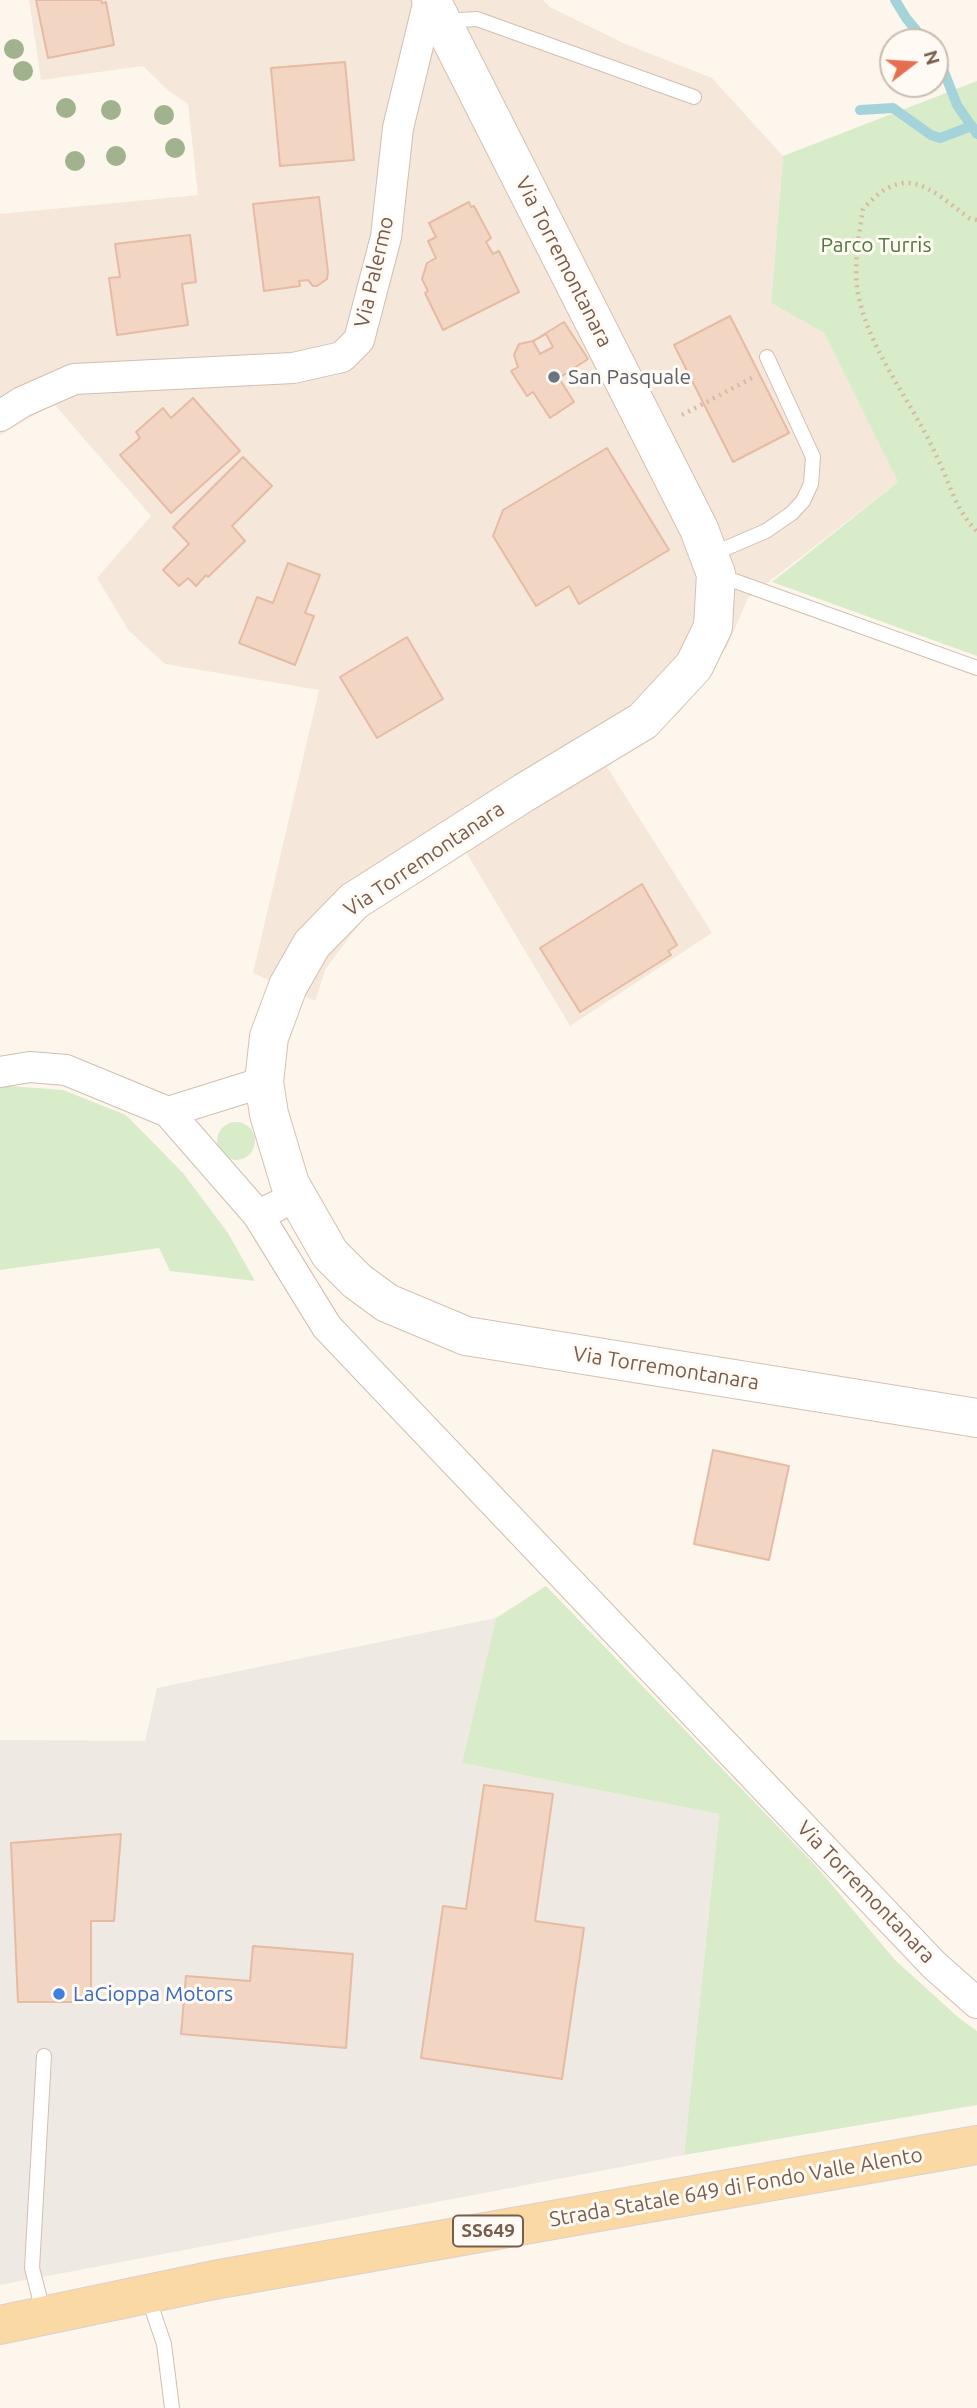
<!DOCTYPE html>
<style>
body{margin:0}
#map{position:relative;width:977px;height:2408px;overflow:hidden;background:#fdf6ec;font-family:Ubuntu,sans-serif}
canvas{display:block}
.north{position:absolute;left:879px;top:28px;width:70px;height:70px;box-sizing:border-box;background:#fffaf3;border:2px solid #cabbb1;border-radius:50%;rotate:73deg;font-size:19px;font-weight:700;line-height:28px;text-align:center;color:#7a5c4d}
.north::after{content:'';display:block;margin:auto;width:24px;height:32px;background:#e76f51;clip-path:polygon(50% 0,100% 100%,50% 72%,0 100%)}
</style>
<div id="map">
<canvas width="977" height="2408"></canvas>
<div class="north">N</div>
</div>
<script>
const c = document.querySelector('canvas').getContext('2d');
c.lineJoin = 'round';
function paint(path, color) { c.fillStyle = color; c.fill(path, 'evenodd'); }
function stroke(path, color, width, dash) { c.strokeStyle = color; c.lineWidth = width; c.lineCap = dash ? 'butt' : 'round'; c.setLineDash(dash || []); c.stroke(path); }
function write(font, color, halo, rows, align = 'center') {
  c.font = font + ' Ubuntu,sans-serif'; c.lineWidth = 6; c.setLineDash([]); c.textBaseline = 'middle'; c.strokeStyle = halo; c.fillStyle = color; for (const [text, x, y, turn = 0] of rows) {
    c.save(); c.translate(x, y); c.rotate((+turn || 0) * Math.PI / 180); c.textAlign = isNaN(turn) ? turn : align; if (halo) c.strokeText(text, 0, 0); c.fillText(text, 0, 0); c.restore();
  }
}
paint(new Path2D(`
 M29,0h514l7,7 73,36 89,35 71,78 -12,147 53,30 74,149 -150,116 -21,49 -48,66 -72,54 105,166 -142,93 -107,-179 -95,66 -42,55 -11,33 -62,-28 66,-283 -154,-26 -36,-33 -32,-53 54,-62 -97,-112 -54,31v-221l198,-19 -10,-91 -19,-13 -26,-25 -102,14z`), '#f5e8da');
paint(new Path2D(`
 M496,1618l-34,145 257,51 -35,341 -684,130v-545l145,1 12,-53z`), '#efe9e4');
paint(new Path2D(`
 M977,81v575l-205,-74 126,-100 -74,-149 -53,-30 12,-147z
 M10,1086l53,4 63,25 57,58 45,60 27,48 -85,-10 -11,-23 -159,22v-183z
 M217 1141a19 19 0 1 1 38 0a19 19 0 1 1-38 0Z
 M546,1586l270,280 79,94 64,58 18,13v74l-293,50 35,-341 -257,-51 34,-145z`), '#d8ecc9');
stroke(new Path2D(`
 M895,0l11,18 20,24
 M941,64l16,41 20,29
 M860,110l33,-2 38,27 9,3 32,-12`), '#a5d3da', 10);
const building = new Path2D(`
 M36,0h65l1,3 4,-1 8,43 -66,13z
 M345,62l9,98 -74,6 -9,-98z
 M319,197l9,75 -1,7 -10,7h-4l-5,-6 -9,1 1,5 -36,5 -11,-87z
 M469,202l2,5 3,-1 17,32 -5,4 7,12 6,-3 20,41 -76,38 -18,-37 3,-2 -6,-12 5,-16 9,-5 -8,-17 8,-4 -7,-14z
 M190,235l6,47 -14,2 6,41 -71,10 -8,-57 11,-1 -5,-33z
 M730,316l59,117 -56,29 -59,-117z
 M564,322l24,37 -29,19 15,24 -24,16 -17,-26 -6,4 -16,-25 7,-4 -4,-12 5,-11 14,-3z
 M546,334l7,13 -13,7 -7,-13z
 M193,398l47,53 -69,62 -51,-58 20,-17 -4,-6 27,-24 8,10z
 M607,448l62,102 -90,54 -10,-18 -33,20 -43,-70 10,-26z
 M243,457l29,29 -40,40 13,15 -37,36 -2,-2 -10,11 -8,-8 -9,8 -16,-16 26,-26 -16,-17z
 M288,563l32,12 -15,38 9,3 -19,49 -56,-22 18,-46 16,6z
 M407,637l36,62 -66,39 -37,-61z
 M642,884l35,61 -9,6 3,4 -91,57 -40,-64z
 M713,1450l76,16 -20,94 -75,-16z
 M484,1785l69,9 -18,127 49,7 -22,151 -141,-21 22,-152 23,3z
 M121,1834l-7,87h-23v81h-73l-7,-159z
 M253,1946l100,8 -7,94 -165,-14 5,-58 64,5z`);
paint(building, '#f3d5c3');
stroke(building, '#e6bba3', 2);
const lane = new Path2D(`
 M443,21l34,-2 217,78
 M710,555l56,-24 26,-18 11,-12 8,-17 2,-27 -46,-100
 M718,575l259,93
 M148,2297l16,47 8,64
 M44,2315l-12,-47 12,-212`);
const street = new Path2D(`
 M0,416l22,-14 52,-23 219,-11 49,-11 17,-17 27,-103 12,-109 31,-128
 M0,1072l30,-5 36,3 102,42 96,-30
 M168,1112l90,103 19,-9
 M258,1215l69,112 607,638 43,38`);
const secondary = new Path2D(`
 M431,0l268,529 17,45 -3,53 -19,39 -51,55 -118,71 -171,109 -42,43 -24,42 -19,51 -5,45 5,32 21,70 40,70 27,27 30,22 79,33 511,82`);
const primary = new Path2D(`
 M0,2325l214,-45 763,-135`);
stroke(lane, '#d1beb0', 16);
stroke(street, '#d1beb0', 32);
stroke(secondary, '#d6c0b0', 40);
stroke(primary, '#dad1cd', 40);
stroke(new Path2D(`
 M977,220l-8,-2c-41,-31 -64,-56 -106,-9 -4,26 -10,58 -5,85 12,59 55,109 79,163 14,29 17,50 40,75
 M682,415l70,-37`), '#d9b8a5', 4.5, [2, 5]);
stroke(lane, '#fff', 14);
stroke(street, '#fff', 30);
stroke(secondary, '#fff', 38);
stroke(primary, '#fbd9a5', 38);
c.fillStyle = '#a0b28e';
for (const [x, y] of [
 [14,49],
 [23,71],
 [66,108],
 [111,110],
 [164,115],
 [175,148],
 [116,156],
 [75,161]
]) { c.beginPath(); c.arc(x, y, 10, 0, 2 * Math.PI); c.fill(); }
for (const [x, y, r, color] of [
 [554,377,7,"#6b7280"],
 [59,1994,7,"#3f7fe0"]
]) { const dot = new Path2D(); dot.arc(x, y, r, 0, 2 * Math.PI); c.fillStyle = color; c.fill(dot); stroke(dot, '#fffaf3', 2.5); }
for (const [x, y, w] of [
 [488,2231,70]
]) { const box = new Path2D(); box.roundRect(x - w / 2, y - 15.5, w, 31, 5); c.fillStyle = '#fffaf3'; c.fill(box); stroke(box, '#7a5c4d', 2); }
write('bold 19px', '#7a5c4d', null, [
 ["SS649",488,2231]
]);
write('21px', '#537a41', '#fffaf3', [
 ["Parco Turris",876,245]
]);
write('21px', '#7a5c4d', '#fffaf3', [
 ["Via Torremontanara",564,262,63],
 ["Via Palermo",374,272,-77],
 ["Via Torremontanara",424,859,-34],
 ["Via Torremontanara",666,1368,9],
 ["Via Torremontanara",866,1892,46],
 ["Strada Statale 649 di Fondo Valle Alento",736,2187,-10]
]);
write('21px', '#5b616d', '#fffaf3', [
 ["San Pasquale",568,377]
], 'left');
write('21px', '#366cbe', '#fffaf3', [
 ["LaCioppa Motors",73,1994]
], 'left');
</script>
